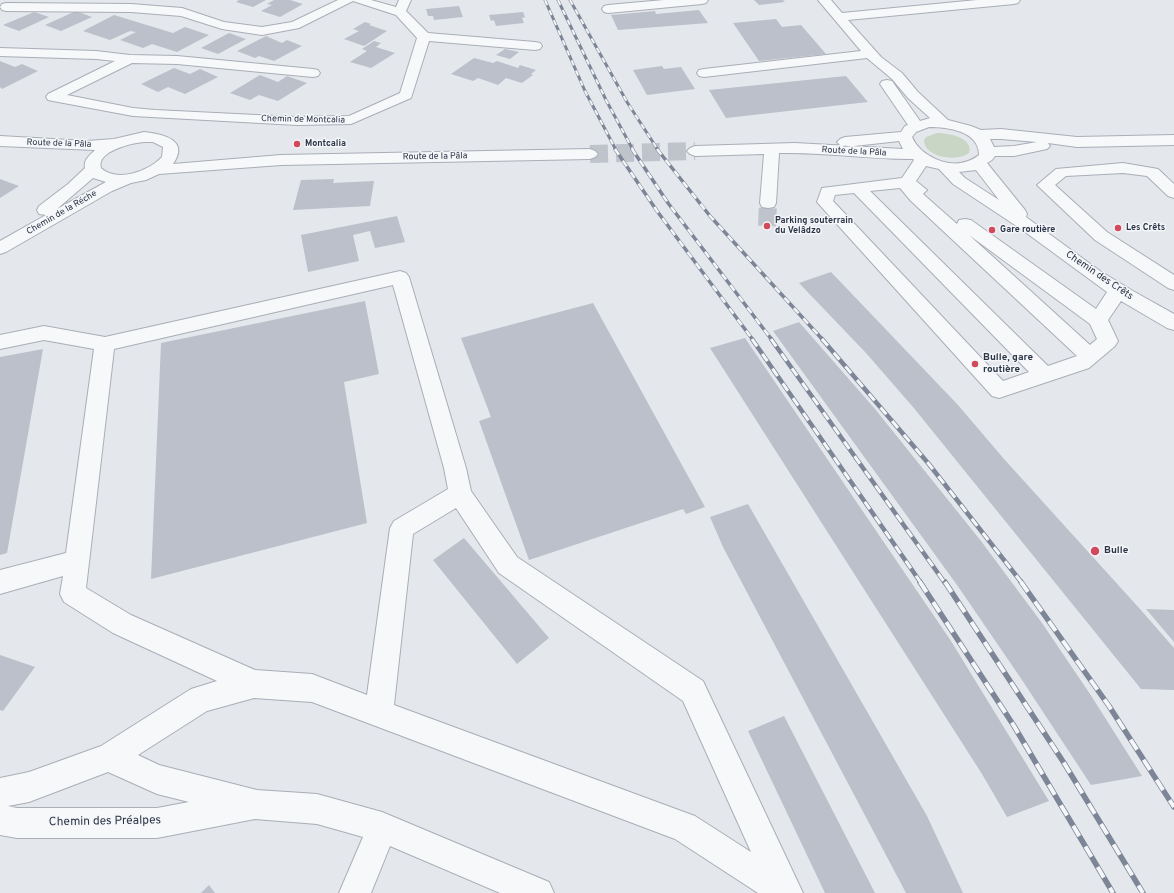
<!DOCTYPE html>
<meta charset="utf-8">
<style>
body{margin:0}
canvas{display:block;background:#e4e7ec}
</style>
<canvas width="1174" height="893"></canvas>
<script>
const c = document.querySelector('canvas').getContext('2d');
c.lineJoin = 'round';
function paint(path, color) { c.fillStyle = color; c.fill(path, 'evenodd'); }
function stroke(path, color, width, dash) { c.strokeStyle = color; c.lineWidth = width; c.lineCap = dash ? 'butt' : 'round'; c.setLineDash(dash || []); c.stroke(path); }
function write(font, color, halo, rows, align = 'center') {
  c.font = font + ' Overpass,sans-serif'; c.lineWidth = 3; c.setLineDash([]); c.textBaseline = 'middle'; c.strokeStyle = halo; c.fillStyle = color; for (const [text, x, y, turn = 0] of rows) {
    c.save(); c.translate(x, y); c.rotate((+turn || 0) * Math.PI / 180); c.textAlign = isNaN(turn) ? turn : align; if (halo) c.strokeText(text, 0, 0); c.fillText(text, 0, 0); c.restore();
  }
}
paint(new Path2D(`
 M937,133c10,0 37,4 32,20 -11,9 -45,5 -45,-13l2,-3z`), '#c9d6c5');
paint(new Path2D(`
 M239,0h27l-13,7 -17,-5z
 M274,0h16l13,4 -23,13 -19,-6 11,-6 -5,-1z
 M754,0h29l2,2 -26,3z
 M459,6l4,11 -29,3 -1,-4h-5l-2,-7z
 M699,10l9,13 -90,7 -7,-15 44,-4 1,3z
 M76,11l16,6 -31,14 -16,-6z
 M34,12l15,5 -30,14 -16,-6z
 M523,12l2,5 -3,1 2,5 -28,3 -2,-6 -3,1 -2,-6z
 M114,15l59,18 12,-6 24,8 -32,17 -25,-8 -9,4 -23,-8 16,-8 -6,-1 -20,9 -27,-9z
 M776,19l6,8 19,-2 25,29 -67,7 -26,-38z
 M365,22l6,2 -2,1 18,6 -23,15 -20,-7 15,-8 -6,-2z
 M229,33l17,6 -28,15 -17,-6z
 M266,36l16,7 5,-3 15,6 -28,15 -15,-5 -4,2 -18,-7z
 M374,41l7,2 -5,4 19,6 -24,15 -21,-6 17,-11 -5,-2z
 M505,49l14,3 -9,7 -14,-4z
 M474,58l19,5 4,-2 21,7 2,-3 16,5 -5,4 2,1 -11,8 -16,-5 -8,7 -20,-7 -5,3 -22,-7z
 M0,61l15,6 7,-3 16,7 -36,18 -2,-2z
 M662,66l2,3 17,-2 14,22 -48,6 -14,-25z
 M174,68l16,6 10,-5 18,8 -33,17 -17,-7 -10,5 -17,-8z
 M260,75l18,7 9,-6 20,7 -29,18 -19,-6 -9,5 -20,-7z
 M846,76l22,26 -142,16 -17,-28z
 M0,179l19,7 -19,12z
 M334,179l-1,4 41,-2 -4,25 -77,4 8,-30z
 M397,216l8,26 -30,6 -5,-17 -17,4 6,26 -51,11 -7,-37z
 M831,272l127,133 46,54 136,150 34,39v42l-33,-1 -228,-282 -47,-54 -67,-70z
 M365,301l14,73 -35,8 23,141 -216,56 10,-236z
 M593,303l112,204 -19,7 -3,-5 -154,51 -50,-139 12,-4 -30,-79z
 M799,322l76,87 106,132 61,82 48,71 52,82 -51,9 -71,-108 -63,-92 -184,-254z
 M745,338l206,303 98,160 -42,16 -25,-43 -272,-426z
 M43,349l-36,204 -7,2v-198z
 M748,504l179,312 36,77h-57l-183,-346 -13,-30z
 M464,538l85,100 -32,26 -84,-104z
 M1146,609l28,1v32z
 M0,655l35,12 -32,44 -3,-1z
 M784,716l91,177h-50l-77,-162z
 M209,885l6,8h-14z`), '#bbc0ca');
stroke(new Path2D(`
 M590,154l105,-3
 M767,226l1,-23`), '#bfc3cb', 18, [18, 8]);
const minor = new Path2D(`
 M338,0h33l25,7 3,-7h12l-5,11 22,22 107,9 5,1 2,3 -2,3 -5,1 -106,-9 -18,57 -60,26 -54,1 -164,-9 -80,-15 -5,-1 -2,-3 2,-3 67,-33 -19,-2 -96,-3v-8l96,3 34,4 47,1 136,13 5,1 2,3 -2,3 -5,1 -136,-13 -45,-1 -65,32 66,13 22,2 142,7 52,-1 51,-23 17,-55 -21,-23 -43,-14 -54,27 -37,7 -40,-6 -41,-13 -50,-4 -125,-1 -4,-1 -2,-3 2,-3 4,-1 125,1 51,4 42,14 38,5 30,-5z
 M664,0h44l-2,3 -4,1 -94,9 -4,-1 -2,-3 2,-3 4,-1z
 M818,0h13l11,13 135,-13h43l-2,3 -4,1 -166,16 33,37 21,16 16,19 30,28 23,6 10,4 20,-1 76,8 97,-2v10l-97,2 -29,-4 2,3 -3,3 -33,7h-19l-3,4 -5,3 38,47 2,4 -1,3 74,54 33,20 41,23v16l-7,-2 -46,-27 -13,19 10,21 -3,5 -26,22 -90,30 -7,-2 -175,-194 5,-14 80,-10 12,-18 -1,-1c-45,0 -89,-7 -134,-6l-3,50 -2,4 -6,1 -6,-1 -2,-4 4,-49 -69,2 -5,-2 -3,-3 3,-3 5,-2 100,-3 108,6 -4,-8 -54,6 -5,-2 -3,-3 3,-3 5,-2 56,-5 4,-6 3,-1 -28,-41 2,-3 5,-1 5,1 28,40 10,-3 -22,-20 -16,-19 -25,-21 -163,19 -5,-1 -2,-3 2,-3 5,-1 157,-18zM929,127c19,0 50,4 50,28 -3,2 -7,5 -11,6 -19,8 -48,-5 -56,-24l4,-5zM990,139h11l36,3 -23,4 -20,1zM926,166l13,3 14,15 68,45 86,63 -11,17 -125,-89 -6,-1 -6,1 -2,4 -34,-30 4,-4 -11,-9zM976,170l23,30 -34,-22 -6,-6zM900,188l11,13 166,155 -29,10 -178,-175zM854,193l175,179 -26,9 -170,-180 2,-6zM969,235l121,89 7,15 -7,6z
 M144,132c19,2 46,8 29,32l108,-9 309,-6 5,2 3,3 -3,3 -5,2 -309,6 -122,9 -13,6 -15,3 -19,8 -106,61 -6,2v-13l46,-26 -7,-1 -2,-4 2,-4 29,-22 17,-16c-2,-8 5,-13 10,-18l-95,-4v-10l87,5 27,-2zM144,142h9l10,5 -1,10c-13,14 -45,26 -61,11 -5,-17 31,-25 43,-26zM93,178l13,4 -49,27z
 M1123,163l35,6 16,15v14l-6,-2 -21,-20 -24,-3 -57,3 -11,9 52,47 67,43v15l-6,-2 -73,-48 -58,-55 19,-16z
 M400,271l6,2 3,4 57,191 5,23 46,66 186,124 100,212h-45l-83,-54 -363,-137 -58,-4 -47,13 -69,44 21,10 98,25 60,4 65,18 167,70 5,11h-54l-110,-47 -19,47h-32l24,-56 -46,-13 -62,-5 -98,19h-140l-17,-3v-57l29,-6 72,-26 90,-57 26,-8 -104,-48 -49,-31 -4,-8 3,-18 -63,18v-24l66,-17 28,-204 -50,-9 -44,9v-14l44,-9 61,11zM393,285l51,183 4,21 -54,32 -4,7 -23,167 -55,-21 -57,-4 -124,-55 -45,-27 28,-239zM456,508l43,65 184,128 68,151 -56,-36 -11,-4 -290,-107 19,-171zM108,772l49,22 32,8 -32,6h-140l-9,-2 21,-4z`);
stroke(minor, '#a9aeb7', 2);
paint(minor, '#f7f8fa');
const railFar3 = new Path2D(`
 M545,0l40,91 31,59
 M558,0l48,100 27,50
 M570,0l57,102 31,48`);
const railFar2 = new Path2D(`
 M615,149l42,62 96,129
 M632,149l36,54 104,137
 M657,149l53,67 113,124`);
const railFar1 = new Path2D(`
 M752,339l169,244
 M771,339l174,244
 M822,339l106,124 94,120`);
const rail = new Path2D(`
 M920,582l94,144 99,167
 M945,582l119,181 79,130
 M1021,582l88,124 65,101`);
stroke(railFar3, '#7d8696', 3);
stroke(railFar2, '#7d8696', 3.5);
stroke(railFar1, '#7d8696', 4.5);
stroke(rail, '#7d8696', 5.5);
stroke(railFar3, '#f4f6f9', 2, [5.5]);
stroke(railFar2, '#f4f6f9', 2.5, [7]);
stroke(railFar1, '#f4f6f9', 3, [9]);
stroke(rail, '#f4f6f9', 4, [12]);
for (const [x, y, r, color] of [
 [297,144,4,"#d1495b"],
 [767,226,4,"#d1495b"],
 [1118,228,4,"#d1495b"],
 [992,230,4,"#d1495b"],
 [975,364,4,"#d1495b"],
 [1095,551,5,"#d1495b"]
]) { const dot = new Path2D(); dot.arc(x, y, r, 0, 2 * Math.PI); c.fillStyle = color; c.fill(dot); stroke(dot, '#f4f6f9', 1.5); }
write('9px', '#2b3445', '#f4f6f9', [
 ["Chemin de Montcalia",303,120,1],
 ["Route de la Pâla",59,144,2],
 ["Route de la Pâla",854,152,3],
 ["Route de la Pâla",435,157,-1],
 ["Chemin de la Réche",62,213,-30]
]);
write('bold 9px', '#2b3445', '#f4f6f9', [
 ["Montcalia",305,144],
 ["Parking souterrain",775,221],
 ["du Velâdzo",775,231],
 ["Les Crêts",1126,228],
 ["Gare routière",1000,230]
], 'left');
write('10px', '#2b3445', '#f4f6f9', [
 ["Chemin des Crêts",1099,276,34]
]);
write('bold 10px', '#2b3445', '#f4f6f9', [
 ["Bulle, gare",983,358],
 ["routière",983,370],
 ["Bulle",1104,551]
], 'left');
write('12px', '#2b3445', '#f4f6f9', [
 ["Chemin des Préalpes",105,822,-1]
]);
</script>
